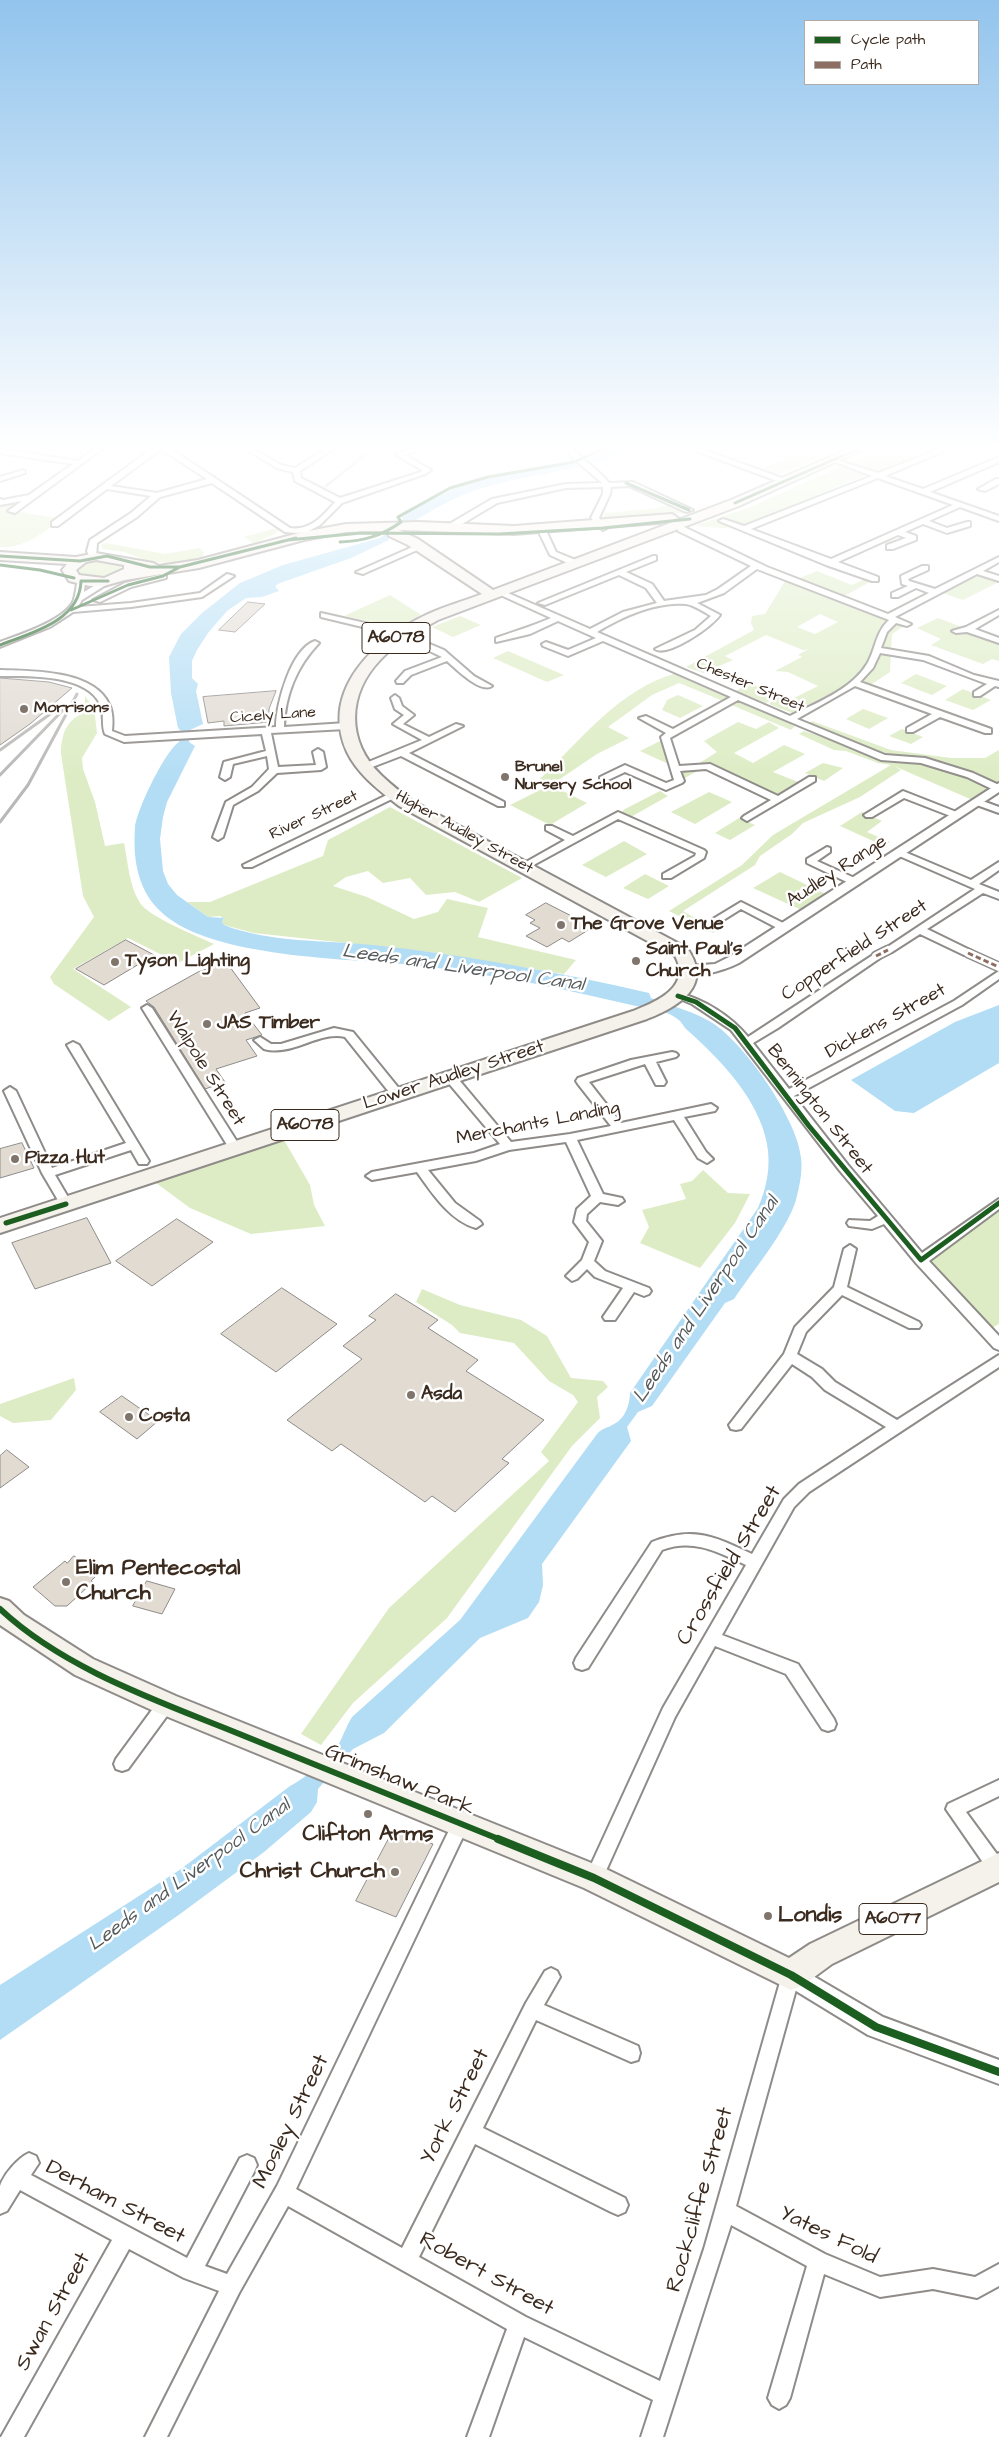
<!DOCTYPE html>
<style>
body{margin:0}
#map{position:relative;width:999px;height:2437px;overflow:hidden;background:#fff;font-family:"Architects Daughter",sans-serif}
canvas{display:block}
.legend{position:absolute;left:804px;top:20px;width:175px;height:65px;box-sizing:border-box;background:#fff;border:1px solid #b1aaa5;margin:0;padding:6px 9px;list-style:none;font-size:15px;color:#3b2a1e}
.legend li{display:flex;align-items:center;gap:10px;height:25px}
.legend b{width:25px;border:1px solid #b1aaa5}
</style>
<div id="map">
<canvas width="999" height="2437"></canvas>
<ul class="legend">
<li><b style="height:6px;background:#1b5e20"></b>Cycle path</li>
<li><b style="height:6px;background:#8d6e63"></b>Path</li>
</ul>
</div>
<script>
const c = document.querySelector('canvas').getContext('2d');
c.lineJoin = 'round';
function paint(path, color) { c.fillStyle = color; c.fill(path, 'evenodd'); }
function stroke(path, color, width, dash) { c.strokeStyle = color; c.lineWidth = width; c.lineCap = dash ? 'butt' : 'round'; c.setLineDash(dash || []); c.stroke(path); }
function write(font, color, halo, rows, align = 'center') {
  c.font = font + ' "Architects Daughter",sans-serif'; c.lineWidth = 5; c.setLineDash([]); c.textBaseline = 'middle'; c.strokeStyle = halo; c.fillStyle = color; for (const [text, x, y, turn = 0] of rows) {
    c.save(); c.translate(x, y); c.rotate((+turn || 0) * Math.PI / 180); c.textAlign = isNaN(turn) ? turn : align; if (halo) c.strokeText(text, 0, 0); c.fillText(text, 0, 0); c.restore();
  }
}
paint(new Path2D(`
 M768,444h27l15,5 14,-5h27l-74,31 -17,-6 37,-15z
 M899,444h49l-70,28 -26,-10z
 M842,466l24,9 -119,49 -23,4 -30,-2 57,-19z
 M31,497l-18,14 50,8c-20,13 -39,30 -63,28v-44z
 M667,505l18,8 -80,6 -1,-6 49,-4z
 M277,528l3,2c-7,7 -19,7 -24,15l-12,-8z
 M106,543l59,11 35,-6 4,5 -3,7 -29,3 -21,-1 -27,-10 -21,-3 -2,-4z
 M99,560l21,4 2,6c-11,9 -34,12 -45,2l1,-4 6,-5z
 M817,571l35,14 17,-8 6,2 -34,19 66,26 -15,10 -2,38 -24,16 -12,-5 -62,30 -23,-9 5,-5 -8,4 -30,-12 13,-8 41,17 28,-14 -30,-14 -13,-1 27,-14 -4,-2 10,-6 -5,1 -37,-15 -41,21 8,4 -30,13 -17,-6 68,-37 -3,-7 1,-7 13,-2 22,-36 44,17 5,-2 -36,-15zM820,614l18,8 -23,12 -18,-7z
 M976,571l23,8v3l-36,18 -26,-9z
 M390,595l31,20 -23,12 -54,-11z
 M460,616l21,9 -28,12 -21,-10z
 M938,618l61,23v20l-7,-2 -9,5 -52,-19 10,-6 -24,-11z
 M508,651l56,24 -17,7 -54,-24z
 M677,673l53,23 -7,5 -44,-18 -27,12 -44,32 21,11 -32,16 -46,31 36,18 -37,22 -40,-20 40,-20 -10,-6c41,-39 80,-91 137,-106z
 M916,674l31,12 -15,9 -31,-12z
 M963,689l28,11 -18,10 -28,-10z
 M678,695l25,11 -23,12 -18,-8 5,-10z
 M85,696l9,12 3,25 -15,25 1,11 12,33 10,44 19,-3c4,19 5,43 16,60 9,14 57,33 74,41l-36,19 -50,-25 -55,31 58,38 -22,14 -55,-37 -4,-7 44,-60 -11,-21 -22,-142c0,-17 4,-33 21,-40l3,-8z
 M738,700l57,26 -4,4 -62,-26z
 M863,709l25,9 -19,11 -23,-10z
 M812,721l79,29 60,8h34l14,-8v37l-22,15 -83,-36 7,4 -41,27 -57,26 -11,11 -32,22 -5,9 -72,46 33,20 -3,2 -44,-22 73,-46 31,-30 118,-70 -13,-2 -32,-12 -12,-1 -35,-16 5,-3 68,22 -64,-29z
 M738,722l18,7 13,-7 10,6 -45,25 19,10 31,-18 21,9 -32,18 30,12 -26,15 -70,-33 -28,15 -5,-12 19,-2 24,-15 -13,-11z
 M902,729l21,8 -12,7 -22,-8z
 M664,739l9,27 -33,-15z
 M823,763l20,5 -19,13 -19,-8z
 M660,791l8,5 -39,22 -11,-3 7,-6z
 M709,792l23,10 -37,22 -24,-12z
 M390,807l132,71 -43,24 -24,-10 -29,3 -16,-17 -27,5 -15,-12 -22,6 -13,9 34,11 47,22 24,-7 9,-13 41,9 -10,29 98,23 -12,14 -134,-22 -176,-19 -30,-8 -2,-3 2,-3 -4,-3 -12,1 -21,-15h23l113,-46 5,-16z
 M862,812l20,9 -15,11 23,10 -6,4 -44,-20z
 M739,818l16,7 -25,15 -15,-7z
 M624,841l23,13 -41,23 -24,-12z
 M780,872l52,25 -24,16 -55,-25z
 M645,874l24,12 -21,13 -25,-11z
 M280,1133l30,52 4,20 11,21 -74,8 -61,-26 -42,-31z
 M703,1170l25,23 22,1 -15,29 -35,45 -60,-25 9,-16 -7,-17 44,-11 -6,-15 12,-3z
 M999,1203v121l-13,7 -65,-71z
 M422,1289l38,16 61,15 26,16 24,42 32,3 5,6 -11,10 3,21 -28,28 -125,172 -94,85 -32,42 -20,-11 88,-126 160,-147 -8,-9 37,-50 -5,-7 -24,-14 -35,-38 -54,-10 -8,-8 -36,-23z
 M74,1378l2,12 -25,30 -38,3 -13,-7v-12z`), '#ddecc4');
paint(new Path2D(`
 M619,444h20c-45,27 -103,28 -153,43 -36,10 -67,31 -98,51l1,2 -38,18 -71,25 -5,3 4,5 -17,6 -16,1 -19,13 -19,22 -11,17 -5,11v17l6,6 -2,7 7,33 -13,6 -1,12 6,4 -28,56 -4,15 -3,22 3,32 5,13 9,11 31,22 16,1 -2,4 2,3c46,18 100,15 149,20 93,10 185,27 276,48l2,5c20,8 42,13 60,24 33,20 87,98 90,136 2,14 -2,29 -5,42 -9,30 -44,72 -62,99l-9,4 -73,103 -14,6 -11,15 4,14 -89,123 1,21 -4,17 -11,16 -48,20 -96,95 -31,16 -35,40 -1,13 -6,10 -47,40 -84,62 -180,126v-55l181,-116 109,-83c11,-5 43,-30 48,-40 5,-10 8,-19 14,-29l108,-97 137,-186c5,-6 11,-6 17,-10 11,-5 16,-20 16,-31l128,-185c9,-21 13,-42 9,-64 -8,-45 -48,-86 -81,-115 -3,-4 -6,-9 -10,-11 -9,-7 -28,-12 -40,-12 -53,-12 -106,-25 -159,-32 -25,-4 -50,-8 -75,-10 -65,-6 -198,-7 -244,-55 -21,-22 -25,-51 -23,-81 1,-17 30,-77 44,-86l2,-11 -3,-3 -7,-35 -2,-36 12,-23 21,-21 38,-30 43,-18 97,-27 23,-16 -1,-5 13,-9 40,-20 29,-9 101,-19z
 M999,1005v58l-85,50 -19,-2 -44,-31 104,-58z`), '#b2ddf5');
const building = new Path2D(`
 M248,602l17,2 -30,28 -16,-2z
 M0,678l49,4 23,6 -42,36 -30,21z
 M276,691l-7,18v13l-45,4v-5l-16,2 -5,-26z
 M546,903l47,24 -24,15 -7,-4 -15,9 -21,-11 14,-8 -10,-5 5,-3 -9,-5z
 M126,940l28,15 -50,30 -28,-16z
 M227,963l33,45 -15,5 17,22 -16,5 11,16 -41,13 9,13 -20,7 -51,-82 -8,-6 52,-29z
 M22,1143l12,25 -34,10v-29z
 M87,1218l24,45 -76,26 -23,-46z
 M177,1219l36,23 -61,44 -36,-25z
 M282,1288l55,36 -61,48 -55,-38z
 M396,1294l42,26 -10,8 50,32 -12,11 78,49 -42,39 7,4 -54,49 -23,-16 -7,6 -84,-58 -9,7 -45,-31 75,-61 -19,-13 33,-26 -7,-4z
 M122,1396l36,25 -21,18 -37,-27z
 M7,1450l22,17 -29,21v-32z
 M74,1556l24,18 -7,7 2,1 -26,24h-12l-22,-19 32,-26 2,2z
 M147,1581l28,8 -13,25 -29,-8z
 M394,1829l39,15 -37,73 -40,-16z`);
paint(building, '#e1dbd2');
stroke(building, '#8e8b88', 1);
const pedestrian = new Path2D(`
 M968,953l31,14
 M876,956l12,-6`);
const minor = new Path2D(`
 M102,444h7l-94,69 -7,-2 14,-10 -22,4v-6l3,1 26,-5 44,-31 -73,-11v-4l78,12z
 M158,444h8l-1,1 125,83c20,3 33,-12 45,-26l-40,-21 -2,-9 -16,-4 -40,-24h7l37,21 14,3 39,-24h7l-41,27 1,7 39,20 81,-26 1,-2 -26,-15 27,-11h8l-26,11 26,15 -6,4 -83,29 -22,22 -13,7 -11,1 -11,-1 -73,-49 -52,14 -23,20 -40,26 -1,16h-6l-3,-8 3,-11 41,-27 20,-17 -44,-7 -49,37h-6v-4zM161,449l46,30 -50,14 -46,-7z
 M563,444h6c10,16 28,23 40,39l24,-1 60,28 -7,2 -57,-26 -18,1 -1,7 -11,24 8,10 -4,2 -12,-12 12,-24v-7l-37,1 -69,15 -45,27h-6v-4l46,-27 74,-15 36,-1 -29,-25z
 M704,444h7l-7,6 86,31 -7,2 -87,-32v-2z
 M953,444h8l-76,32 38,13 76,-32v5l-69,30 69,24v5l-39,-14 -31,14 18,7 20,-6h3v4l-23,7 -24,-9 -18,8 11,4v4l-23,9h-6v-4l19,-7 -8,-3 -60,27 40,15v4h-6l-46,-16 -107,-44 4,-2 21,7 128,-50 -42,-16v-2l48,15zM878,478l75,27 -122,54 -80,-30z
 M989,444h10v4z
 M23,470l2,1v2l-25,8v-4z
 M996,479h3v5l-14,7 -7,-2z
 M538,526h6l12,26 22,9v4h-6l-22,-10 -13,-27z
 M678,527h6l83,40 121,47 41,-21 -13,-5 -18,9h-6v-4l16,-7 -6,-2 -1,-8 21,-10h6v4l-20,9 1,2 26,8 64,-32v5l-16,9 16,5v5l-22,-7 -82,43 16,7 -4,2 -11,-3 -9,9 -6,16 48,8 45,19 25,6v6l-4,-1 -15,10h-6v-4l13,-8 -64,-24 -43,-7 -7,15 -13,14 131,47v4h-6l-45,-16 -27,15h-6v-4l25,-14 -77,-28 -58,33 88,36 40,3 48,15 26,12v5h-5l-27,-13 -46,-14 -40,-3 -143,-60 -68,38 9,28 31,-2 68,32 31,-19h6v4l-68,40 -5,-3 2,-2 27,-16 -65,-31 -26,2 4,10 -2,2 -16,7 -41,-18 -19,9h-6v-4l25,-12 41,18 8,-3 -13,-43 5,-4 -27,-15 7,-2 27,13 58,-32 -128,-56 -35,15 -25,-10 -1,-2 4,-2 22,8 28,-12 -38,-17 -28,13 -34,8v-4c19,-7 37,-12 55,-20l-57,-26 7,-2 89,39 33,-17 34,-9 -11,-15 -27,-13 -74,30 -7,-2 115,-47h3v4l-30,12 26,12 12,17 42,-6 12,-6 33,-23 -73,-35zM757,569l132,51c-14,13 -13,29 -22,44 -16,26 -51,39 -77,52l-193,-84c24,-15 60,-31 89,-28 8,1 18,8 25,12l-16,14 -40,19c12,9 57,-22 65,-34l-23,-12 27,-10z
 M417,545l7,2 -61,27 -7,-2z
 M163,574h3v4l-35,9 -31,15 -7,-2 32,-17z
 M227,574l7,2 -32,21 -71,10 -58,5 -23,15 -50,20v-5c19,-7 63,-21 73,-40 3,-7 3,-15 5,-23l7,2 -1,11 21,-13 7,2 -30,19 -4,7 53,-4 69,-10z
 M999,610v5l-24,14 24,9v5l-32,-11 -11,1 -4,-2 14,-4z
 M321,613l84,19 1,2 38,16 30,26 18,10c-11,8 -36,-17 -45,-25l-36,14 -8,8h-6l-1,-2 9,-10 37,-14 -46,-22 -75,-18z
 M315,641l4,2c-22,23 -34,52 -35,84l62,-4 4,3 -4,3 -75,4 7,34 38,-2 -3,-13 5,-3 5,3 3,15 -5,3 -44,3 -19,18 -25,14 -10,32 -5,3 -5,-3 13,-35 26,-15 17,-18 -2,-13 -34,8 -3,13 -5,3 -5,-3 4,-15 42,-11 -4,-17 -138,8 -19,-8c-4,-9 0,-21 -5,-30 -14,-30 -72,-28 -100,-28v-6c32,1 93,0 109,34 4,8 4,18 3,27l13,5 151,-9c0,-23 15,-78 39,-86z
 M395,695l4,3 3,8 12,9 -11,9 26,13 27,-13 7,2 -54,27 95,49v4h-6l-97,-50 -34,13h-6v-4l61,-25 -29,-16 11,-9 -9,-6 -4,-11z
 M903,791l56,22 2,2 -2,2h-6l-49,-19 -32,19h-6l-2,-2z
 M393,792l5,3 -2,2 -144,70h-8l-1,-2z
 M977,799l22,8v6l-25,-9 -2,-2z
 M618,812l86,38 2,2 -2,6 -33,20h-8v-4l32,-18 1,-3 -78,-34 -90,49h-8l-1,-2 46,-26 -19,-10v-4h6l21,10z
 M827,847l3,1v4l-13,9 42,19v4h-8l-44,-21v-4z
 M900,850l71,30 28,-18v8l-20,14 20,8v7l-16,-6 -56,36 45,22v4h-8l-44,-21 -28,18 -4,1 -5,-3 92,-61 -78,-34 -2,-2z
 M741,902l48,24 1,2 -1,2h-8l-40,-21 -24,15h-8l-1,-2z
 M876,953l5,3 -1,2 -102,70 -25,15 36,46 165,-88 45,-30v8l-37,26 -168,91 54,69 74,88 77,-54v10l-70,52 70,75v14l-5,-2 -78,-85 -32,-39 -12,5 -23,-3 -2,-3 2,-3 21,1 8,-5 -38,-45 -109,-141 -39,-26 -19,-8 5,-3c26,6 53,23 70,44z
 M147,1005l5,3 89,140 -2,3h-8l-2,-3 -87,-140z
 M334,1028l19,4 48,59 2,3 -2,3h-8l-48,-60c-27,-6 -53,20 -81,12l-10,-9 6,-3 11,7h10z
 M73,1042l6,3 70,116 -2,3h-8l-8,-14 -76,25 17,29 -6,4 -4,-1 -20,-34 -38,-82 6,-4 6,4 36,77 74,-25 -59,-98z
 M672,1052l4,1 2,2 -2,2 -20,5 10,20 -2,3h-8l-11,-21 -56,18 32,41 90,-19 6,4 -2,3 -31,6 22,35 7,7 -6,4 -9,-5 -24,-38 -97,20 26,54 19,4 2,3 -6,4 -18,-3 -13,12 -1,7 16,20 -8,20 11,10 44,17 2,3 -2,3 -5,2 -10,-4 -19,28h-10l-2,-3 20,-29 -28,-11 -8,-8 -10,10 -5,2 -6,-5 16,-16 7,-18 -15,-20 3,-13 14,-13 -25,-54 -57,8 -33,11 -48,9 27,33 25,18 2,3 -6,4c-26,-7 -44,-35 -59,-56l-45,8 -6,-4 6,-4 102,-19 26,-9 -54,-64 -2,-3 2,-3h8l57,68 59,-8 41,-8 -33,-42 -2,-3 2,-3 53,-18z
 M850,1245l6,4 -9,38 72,35 2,3 -2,3h-10l-67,-33 -36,37 -9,22 25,15 13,13 62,38 102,-65v12l-190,125 -15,15 -72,128 76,29 36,55 2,5 -2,5 -6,2 -6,-2 -36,-55 -71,-28 -40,71 -75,167 -6,2 -6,-2 -3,-6 78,-170 83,-143c-28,-13 -53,-27 -84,-15l-74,118 -6,2 -6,-2 -2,-5 2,-5 76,-116c42,-16 61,-6 100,12l32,-55 15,-15 87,-57 -61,-37 -13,-13 -20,-13 -51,65 -5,1 -5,-1 -2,-4 55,-71 11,-27 39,-40 10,-38z
 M166,1697l6,2 2,5 -2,5 -44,60 -6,2 -6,-2 -2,-5 2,-5 44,-60z
 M999,1780v16l-33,16 33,45v18l-2,1 -6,-2 -45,-65 2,-5z
 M461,1816l6,2 2,6 -173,365 106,59 124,-245 19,-32 6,-3 6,3 3,6 -16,28 94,41 2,7 -2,7 -7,2 -95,-42 -53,108 142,70 3,7 -3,7 -7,3 -7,-3 -136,-68 -56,113 107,60 134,64 44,-132 78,-274 3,-6 6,-3 6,3 3,6 -64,231 89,48 55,23 53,-8 42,8 24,-13v22l-22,12 -44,-9 -53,8 -56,-23 -34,124 -4,7 -7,4 -7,-4 -4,-7 39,-132 -76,-41 -68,212h-22l12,-37 -129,-63 -35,100h-22l40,-108 -219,-123 -49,87 -72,144h-22l74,-146 -35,-13 -55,-29 -105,188h-23l111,-197 -92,-50 -13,21 -7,3c0,-8 0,-21 0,-28 4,-12 18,-28 29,-33l7,3 3,7 -8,12 156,83 53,-100 7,-3 7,3 3,7 -3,7 -49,94 22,8 50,-88 178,-368z`);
const tertiary = new Path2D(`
 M999,783v9l-260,171c-12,6 -48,19 -58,7l7,-4 27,-2 14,-7z
 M791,1963l92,54 116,43v24l-131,-49 -85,-52 -4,-8 4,-8z`);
const trunk = new Path2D(`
 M860,444h15l-136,62 -301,114c-20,11 -41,22 -57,39 -34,35 -35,82 0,116 9,9 20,17 30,25l276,148c27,38 -9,59 -40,71l-647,214v-15l633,-207c23,-9 59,-24 42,-55l-276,-150c-19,-15 -41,-31 -52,-54 -28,-63 29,-114 81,-138 17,-8 36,-13 54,-20l-74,-49 -19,-9 -1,-3 1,-2 -43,1 -42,8 -105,28 -74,12 -21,6h-15l-20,-5 -7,-11 5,-6 -67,-4v-8l76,5 20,-4 57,10 6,3 39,-6 105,-28 43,-8 73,-2 95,4 158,-12 6,4 -6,4 -158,12 -115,-4 19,9 75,51 238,-90zM96,560l28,5v4l-20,9 -25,-3 -3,-5 10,-8z
 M0,1598l9,3 15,14 69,44 83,37 428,172 185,90 21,-14 189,-91v29l-167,82 -30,22 -11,4 -207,-102 -428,-176 -81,-37 -75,-50z`);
stroke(pedestrian, '#8e8b88', 11);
stroke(minor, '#8e8b88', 4);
stroke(tertiary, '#8e8b88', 4);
stroke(trunk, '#8e8b88', 4);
stroke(pedestrian, '#fff', 8);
paint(minor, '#fff');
paint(tertiary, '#fff');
paint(trunk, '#f5f1eb');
stroke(new Path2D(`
 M326,486l53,-42`), '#b9b8b6', 2.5);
stroke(new Path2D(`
 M0,750l53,-38
 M0,775l65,-67
 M0,822l28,-37 49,-91`), '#b9b8b6', 3);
stroke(new Path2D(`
 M968,953l31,14
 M876,956l12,-6`), '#8d6e63', 3, [5.5, 3]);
stroke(new Path2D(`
 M626,483l63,27
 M735,503l134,-59
 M288,540l73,-7 138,1 104,-6 87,-9
 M340,542c23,-1 42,-6 61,-20l-3,-5 52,-29 38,-11 86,-15 41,-18
 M0,556l80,5 27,-5 43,11h30l116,-29
 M0,565l40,5 34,8
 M71,610l57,-25 35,-9 15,-8
 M0,645c31,-12 80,-24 81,-64h27`), '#1b5e20', 3);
stroke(new Path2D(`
 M678,996l18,6 39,26 74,98 112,134 78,-57
 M6,1223l60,-19`), '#1b5e20', 5);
stroke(new Path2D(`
 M0,1609c64,60 158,92 237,124 88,36 176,72 264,107`), '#1b5e20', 6);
stroke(new Path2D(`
 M498,1839l96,39 197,97 85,52 123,45`), '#1b5e20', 8);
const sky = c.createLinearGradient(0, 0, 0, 785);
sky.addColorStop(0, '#92c4ed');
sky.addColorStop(0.57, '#fff');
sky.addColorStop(1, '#ffffff00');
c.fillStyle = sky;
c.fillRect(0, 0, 999, 785);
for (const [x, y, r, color] of [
 [24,709,5,"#80756d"],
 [505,777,5,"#80756d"],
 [561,925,5,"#80756d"],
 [636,961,5,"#80756d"],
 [115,962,5,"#80756d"],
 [207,1024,5,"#80756d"],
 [15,1159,5,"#80756d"],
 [411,1395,5,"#80756d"],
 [129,1417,5,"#80756d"],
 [66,1582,5,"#80756d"],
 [368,1814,5,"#80756d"],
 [395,1872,5,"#80756d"],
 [768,1916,5,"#80756d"]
]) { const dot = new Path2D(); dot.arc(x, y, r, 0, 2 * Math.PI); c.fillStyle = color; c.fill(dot); stroke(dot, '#fff', 2); }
write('16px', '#3b2a1e', '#fff', [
 ["Chester Street",750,686,23],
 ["Cicely Lane",273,716,-4],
 ["River Street",314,816,-25],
 ["Higher Audley Street",464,833,29]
]);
write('bold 16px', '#3b2a1e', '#fff', [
 ["Morrisons",34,709],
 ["Brunel",515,768],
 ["Nursery School",515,786]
], 'left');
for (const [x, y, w] of [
 [396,638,68],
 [305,1125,68],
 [893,1919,68]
]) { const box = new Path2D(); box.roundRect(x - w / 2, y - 15.5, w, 31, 4); c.fillStyle = '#fff'; c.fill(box); stroke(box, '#3b2a1e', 1); }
write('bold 18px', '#3b2a1e', null, [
 ["A6078",396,638],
 ["A6078",305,1125],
 ["A6077",893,1919]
]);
write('19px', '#3b2a1e', '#fff', [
 ["Audley Range",837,872,-33],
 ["Copperfield Street",855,951,-33],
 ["Dickens Street",886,1022,-29],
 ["Walpole Street",205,1069,58],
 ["Lower Audley Street",454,1076,-18],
 ["Bennington Street",819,1110,52],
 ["Merchants Landing",538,1124,-11]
]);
write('bold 19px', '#3b2a1e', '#fff', [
 ["The Grove Venue",571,925],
 ["Saint Paul's",646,950],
 ["Church",646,972],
 ["Tyson Lighting",125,962],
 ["JAS Timber",217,1024],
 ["Pizza Hut",25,1159],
 ["Asda",421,1395],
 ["Costa",139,1417]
], 'left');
write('italic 20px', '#555b5d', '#fff', [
 ["Leeds and Liverpool Canal",463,969,8],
 ["Leeds and Liverpool Canal",707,1300,-56],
 ["Leeds and Liverpool Canal",190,1876,-36]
]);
write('22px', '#3b2a1e', '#fff', [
 ["Crossfield Street",730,1566,-59],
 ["Grimshaw Park",399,1781,22],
 ["York Street",456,2107,-63],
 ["Mosley Street",292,2122,-64],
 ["Rockcliffe Street",701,2200,-74],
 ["Derham Street",115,2203,28],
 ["Yates Fold",828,2236,26],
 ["Robert Street",486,2275,29],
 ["Swan Street",54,2312,-61]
]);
write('bold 22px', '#3b2a1e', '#fff', [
 ["Elim Pentecostal",76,1569],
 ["Church",76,1594],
 ["Clifton Arms",368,1835,"center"],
 ["Christ Church",385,1872,"right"],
 ["Londis",778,1916]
], 'left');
</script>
